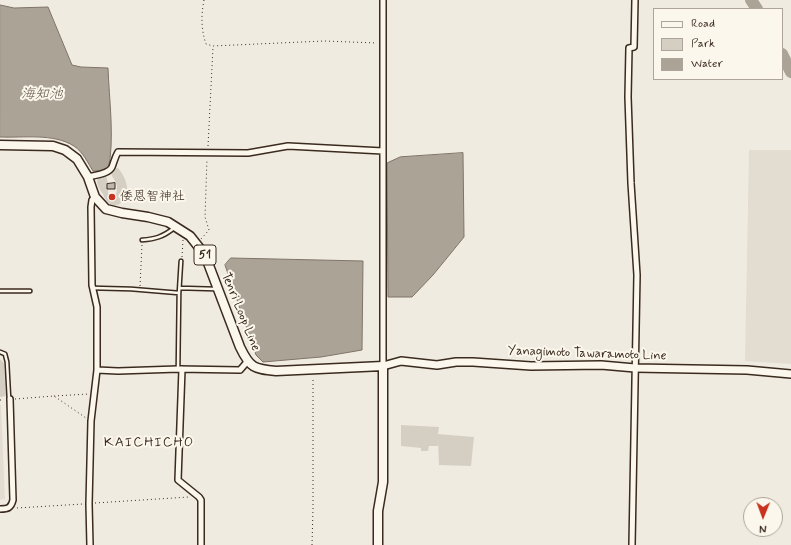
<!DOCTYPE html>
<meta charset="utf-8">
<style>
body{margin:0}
#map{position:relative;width:791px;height:545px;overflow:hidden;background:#f0ebe0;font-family:Mynerve,sans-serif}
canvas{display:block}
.legend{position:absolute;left:653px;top:8px;width:130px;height:72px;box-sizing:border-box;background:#fbf7ec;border:1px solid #aea59a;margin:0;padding:5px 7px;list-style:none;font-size:12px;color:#3b2a1e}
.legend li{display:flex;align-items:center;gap:8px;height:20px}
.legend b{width:20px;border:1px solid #aea59a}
.north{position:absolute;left:743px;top:497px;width:40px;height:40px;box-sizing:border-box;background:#fbf7ec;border:1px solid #aea59a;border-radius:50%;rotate:181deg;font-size:11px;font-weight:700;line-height:16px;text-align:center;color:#3b2a1e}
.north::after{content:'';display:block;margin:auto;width:14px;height:18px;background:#c8321e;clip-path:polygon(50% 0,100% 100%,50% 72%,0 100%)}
</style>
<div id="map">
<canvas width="791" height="545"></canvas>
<ul class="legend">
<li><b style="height:5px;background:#fbf7ec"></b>Road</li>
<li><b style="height:11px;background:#d5cec3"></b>Park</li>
<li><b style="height:11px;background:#aca397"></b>Water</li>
</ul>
<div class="north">N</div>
</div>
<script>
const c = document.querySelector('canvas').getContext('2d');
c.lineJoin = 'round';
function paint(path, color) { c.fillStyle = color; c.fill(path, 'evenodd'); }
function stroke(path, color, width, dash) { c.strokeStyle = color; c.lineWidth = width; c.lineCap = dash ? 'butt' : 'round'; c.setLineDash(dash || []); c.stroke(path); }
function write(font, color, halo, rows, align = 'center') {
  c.font = font + ' Mynerve,"Klee One",sans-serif'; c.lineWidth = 4; c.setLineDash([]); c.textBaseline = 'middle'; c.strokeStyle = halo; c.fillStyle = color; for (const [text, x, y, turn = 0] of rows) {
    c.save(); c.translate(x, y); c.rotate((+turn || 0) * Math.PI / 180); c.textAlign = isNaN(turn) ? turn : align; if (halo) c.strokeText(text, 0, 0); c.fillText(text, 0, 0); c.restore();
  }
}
paint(new Path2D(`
 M749,150h42v214l-46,-3z
 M0,405h1l4,94 -5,1z`), '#e2dcd1');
paint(new Path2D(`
 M118,168c5,5 10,16 9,23 -1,9 -10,20 -19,11 -2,-1 -4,-5 -5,-8 -3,-4 -6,-8 -6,-14l5,-5 4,1c3,7 1,16 3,24h5c2,-5 3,-9 3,-14 -1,-7 -13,-15 1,-18z
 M0,359l4,4 2,33 -6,1z
 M401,425l38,2 -1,7 36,3 -3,29 -32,-1 -1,-25v6h-9l-1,5h-7v-3l-20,-2z`), '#d5cec3');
const water = new Path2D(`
 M0,5l14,3 34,-1 24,58 9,2 27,1c1,30 7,73 0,102l-15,1c-5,-8 -10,-19 -19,-25 -21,-13 -50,-8 -74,-9z
 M463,153l1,84 -31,38 -21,22h-24l-1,-134 13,-6z
 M231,258l132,3 -1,89 -41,7 -58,5 -7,-7 -31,-90z`);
paint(water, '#aca397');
stroke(water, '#7f7367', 1);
stroke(new Path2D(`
 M751,0l6,9
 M782,54l9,18`), '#aca397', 12);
const building = new Path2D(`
 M115,183v6h-8v-5z`);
paint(building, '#c0b8ad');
stroke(building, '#3b2a1e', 1);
const lane = new Path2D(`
 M142,240c13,-1 21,-3 32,-12
 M93,288l38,1 48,4
 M180,288l35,1
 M0,291h30
 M0,352l5,2 2,8 2,37
 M178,369l1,-76 2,-32`);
const street = new Path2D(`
 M383,0v366
 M88,177c7,-2 21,-3 24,-10 2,-5 3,-10 6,-15l130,1 40,-7 95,5
 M182,369l-4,111 21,17 2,3v45
 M97,370l21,1 60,-2 62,1 7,-8
 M0,509c8,0 11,-1 13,-9l-3,-101
 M90,545l-1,-41 2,-83 6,-51v-63l-5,-22 -1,-78 1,-7 3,-3
 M632,545l5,-270 -6,-92 -3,-86 1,-49 5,-1 1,-47`);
const secondary = new Path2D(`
 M383,366l18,-5 36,4 19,-3h17l58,4 70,-1 34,3 112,2 44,4`);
const primary = new Path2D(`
 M0,145l53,1 12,4 12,9 11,18 7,20 11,12 16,4 26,4 20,5 22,14 15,19 35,92c10,21 14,22 36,24l107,-5v116l-5,29v34`);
stroke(lane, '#3b2a1e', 5.5);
stroke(street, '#3b2a1e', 8);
stroke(secondary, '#3b2a1e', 10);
stroke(primary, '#3b2a1e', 11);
stroke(new Path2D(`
 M204,0c-3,16 -3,29 2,44l7,2 111,-5 53,2
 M208,146l5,-99
 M201,239l8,-9 -4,-13 2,-58
 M182,257l1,-17
 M140,286l2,-41
 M54,396l35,-2
 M15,399l39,-3 32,22
 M0,400h4
 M95,503l94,-6
 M17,508l66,-4
 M312,545l1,-36v-132`), '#3b2a1e', 1, [1, 3]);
stroke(lane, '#fbf7ec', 2.5);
stroke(street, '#fbf7ec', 5);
stroke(secondary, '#fbf7ec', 7);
stroke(primary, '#fbf7ec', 8);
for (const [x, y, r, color] of [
 [112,197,4,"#c8321e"]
]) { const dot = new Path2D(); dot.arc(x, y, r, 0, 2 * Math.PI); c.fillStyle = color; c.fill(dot); stroke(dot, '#fbf7ec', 1.5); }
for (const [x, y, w] of [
 [205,255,22]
]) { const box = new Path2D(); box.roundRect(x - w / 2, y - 10, w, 20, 3); c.fillStyle = '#fbf7ec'; c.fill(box); stroke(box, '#3b2a1e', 1); }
write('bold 12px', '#3b2a1e', null, [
 ["51",205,255]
]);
write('13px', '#3b2a1e', '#fbf7ec', [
 ["倭恩智神社",120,197]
], 'left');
write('13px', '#3b2a1e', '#fbf7ec', [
 ["Tenri Loop Line",240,312,68],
 ["Yanagimoto Tawaramoto Line",587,354,2]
]);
write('italic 14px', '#635448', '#fbf7ec', [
 ["海知池",42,95]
]);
c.letterSpacing = '1px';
write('14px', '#3b2a1e', '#fbf7ec', [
 ["KAICHICHO",149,443]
]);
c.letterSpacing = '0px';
</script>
